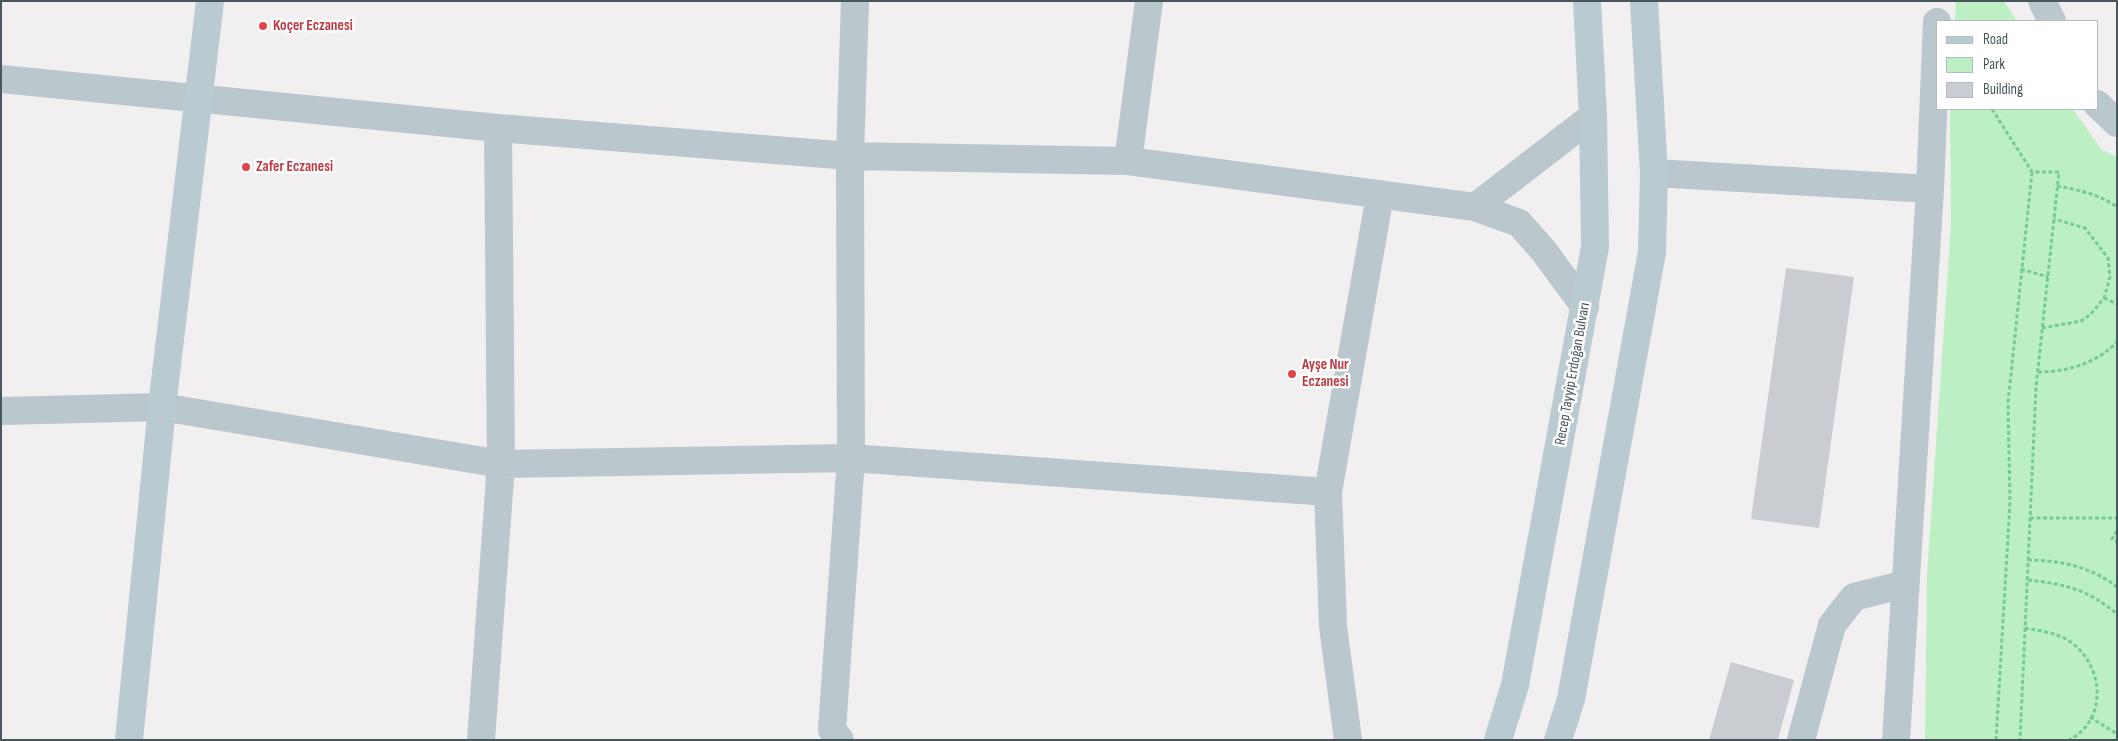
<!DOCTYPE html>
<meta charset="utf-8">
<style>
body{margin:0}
#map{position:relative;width:2118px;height:741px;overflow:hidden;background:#f1efef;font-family:"Sofia Sans Condensed",sans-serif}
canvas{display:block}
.frame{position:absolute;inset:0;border:2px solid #47575c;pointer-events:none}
.legend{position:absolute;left:1936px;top:20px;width:162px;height:90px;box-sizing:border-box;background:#fff;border:1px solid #b5bcbe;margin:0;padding:6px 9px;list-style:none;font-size:15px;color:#47575c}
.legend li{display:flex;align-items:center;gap:10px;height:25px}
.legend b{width:25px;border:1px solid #b5bcbe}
</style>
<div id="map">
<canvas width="2118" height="741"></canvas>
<div class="frame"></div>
<ul class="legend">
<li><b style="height:6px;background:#bacad1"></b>Road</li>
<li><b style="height:14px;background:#bdefc5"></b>Park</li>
<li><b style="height:14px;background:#c9cdd1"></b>Building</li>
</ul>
</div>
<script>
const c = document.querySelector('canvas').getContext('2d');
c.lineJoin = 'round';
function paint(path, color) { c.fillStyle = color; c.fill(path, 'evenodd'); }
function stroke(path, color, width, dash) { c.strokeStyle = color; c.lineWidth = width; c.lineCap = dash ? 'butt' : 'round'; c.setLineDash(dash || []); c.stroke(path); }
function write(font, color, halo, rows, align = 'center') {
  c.font = font + ' "Sofia Sans Condensed",sans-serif'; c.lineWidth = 5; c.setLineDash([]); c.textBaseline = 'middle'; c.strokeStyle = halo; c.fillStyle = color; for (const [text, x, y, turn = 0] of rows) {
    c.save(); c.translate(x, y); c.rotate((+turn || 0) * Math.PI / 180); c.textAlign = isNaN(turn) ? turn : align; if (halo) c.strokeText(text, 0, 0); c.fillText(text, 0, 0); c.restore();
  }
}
paint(new Path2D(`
 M1956,1h48l13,20h-62z
 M1950,109h123l28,40 16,8v583h-192l2,-165 24,-350z`), '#bdefc5');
paint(new Path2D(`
 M1786,268l68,9 -35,251 -68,-9z
 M1731,662l63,18 -16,60h-69z`), '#c9cdd1');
stroke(new Path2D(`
 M1992,109l40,63h27l-23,215 -16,353
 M2057,186c21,4 42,8 60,21
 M2021,269l27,8
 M2104,298l13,6
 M2042,328l39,-7 10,-7 13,-16 6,-21 -2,-19 -23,-30 -31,-9
 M2038,372c28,0 58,-8 79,-30
 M2030,518h87
 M2117,531l-5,8 5,3
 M2028,560c31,0 64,7 89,27
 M2028,580c37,4 59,9 89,34
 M2025,628c16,3 34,5 47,15 32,24 36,77 -3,97
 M2090,717l27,17
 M1996,740l14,-238 -2,-99 24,-231`), '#75cd8d', 3, [4, 2.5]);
stroke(new Path2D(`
 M2042,1l10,20
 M1,79l497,49 352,28 278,5 347,46
 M2097,104l20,19
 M1128,161l21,-160
 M1654,173l276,16
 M1585,307l-42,-57 -24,-27 -44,-16 118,-91
 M1,411l161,-4 339,57 350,-6 477,34
 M481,740l20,-276 -3,-336
 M840,740l-8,-10 19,-272 -1,-302 5,-155
 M1348,740l-15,-114 -5,-134 52,-297
 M1801,740l31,-115 22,-28 51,-13
 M1896,740l34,-551 7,-167`), '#bac7cc', 28);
stroke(new Path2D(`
 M129,740l33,-333 48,-406
 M1498,740l17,-55 80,-438 -2,-131 -6,-115
 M1558,740l13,-41 81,-447 2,-79 -10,-172`), '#bacad1', 28);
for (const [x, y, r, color] of [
 [263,26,5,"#e0444e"],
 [246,167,5,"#e0444e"],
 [1292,374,5,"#e0444e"]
]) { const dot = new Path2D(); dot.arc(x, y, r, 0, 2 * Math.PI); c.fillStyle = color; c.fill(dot); stroke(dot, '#fff', 2); }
write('bold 15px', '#be3a42', '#fff', [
 ["Koçer Eczanesi",273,26],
 ["Zafer Eczanesi",256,167],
 ["Ayşe Nur",1302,365],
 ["Eczanesi",1302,382]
], 'left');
write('15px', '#47575c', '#fff', [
 ["Recep Tayyip Erdoğan Bulvarı",1573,374,-80]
]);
</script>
